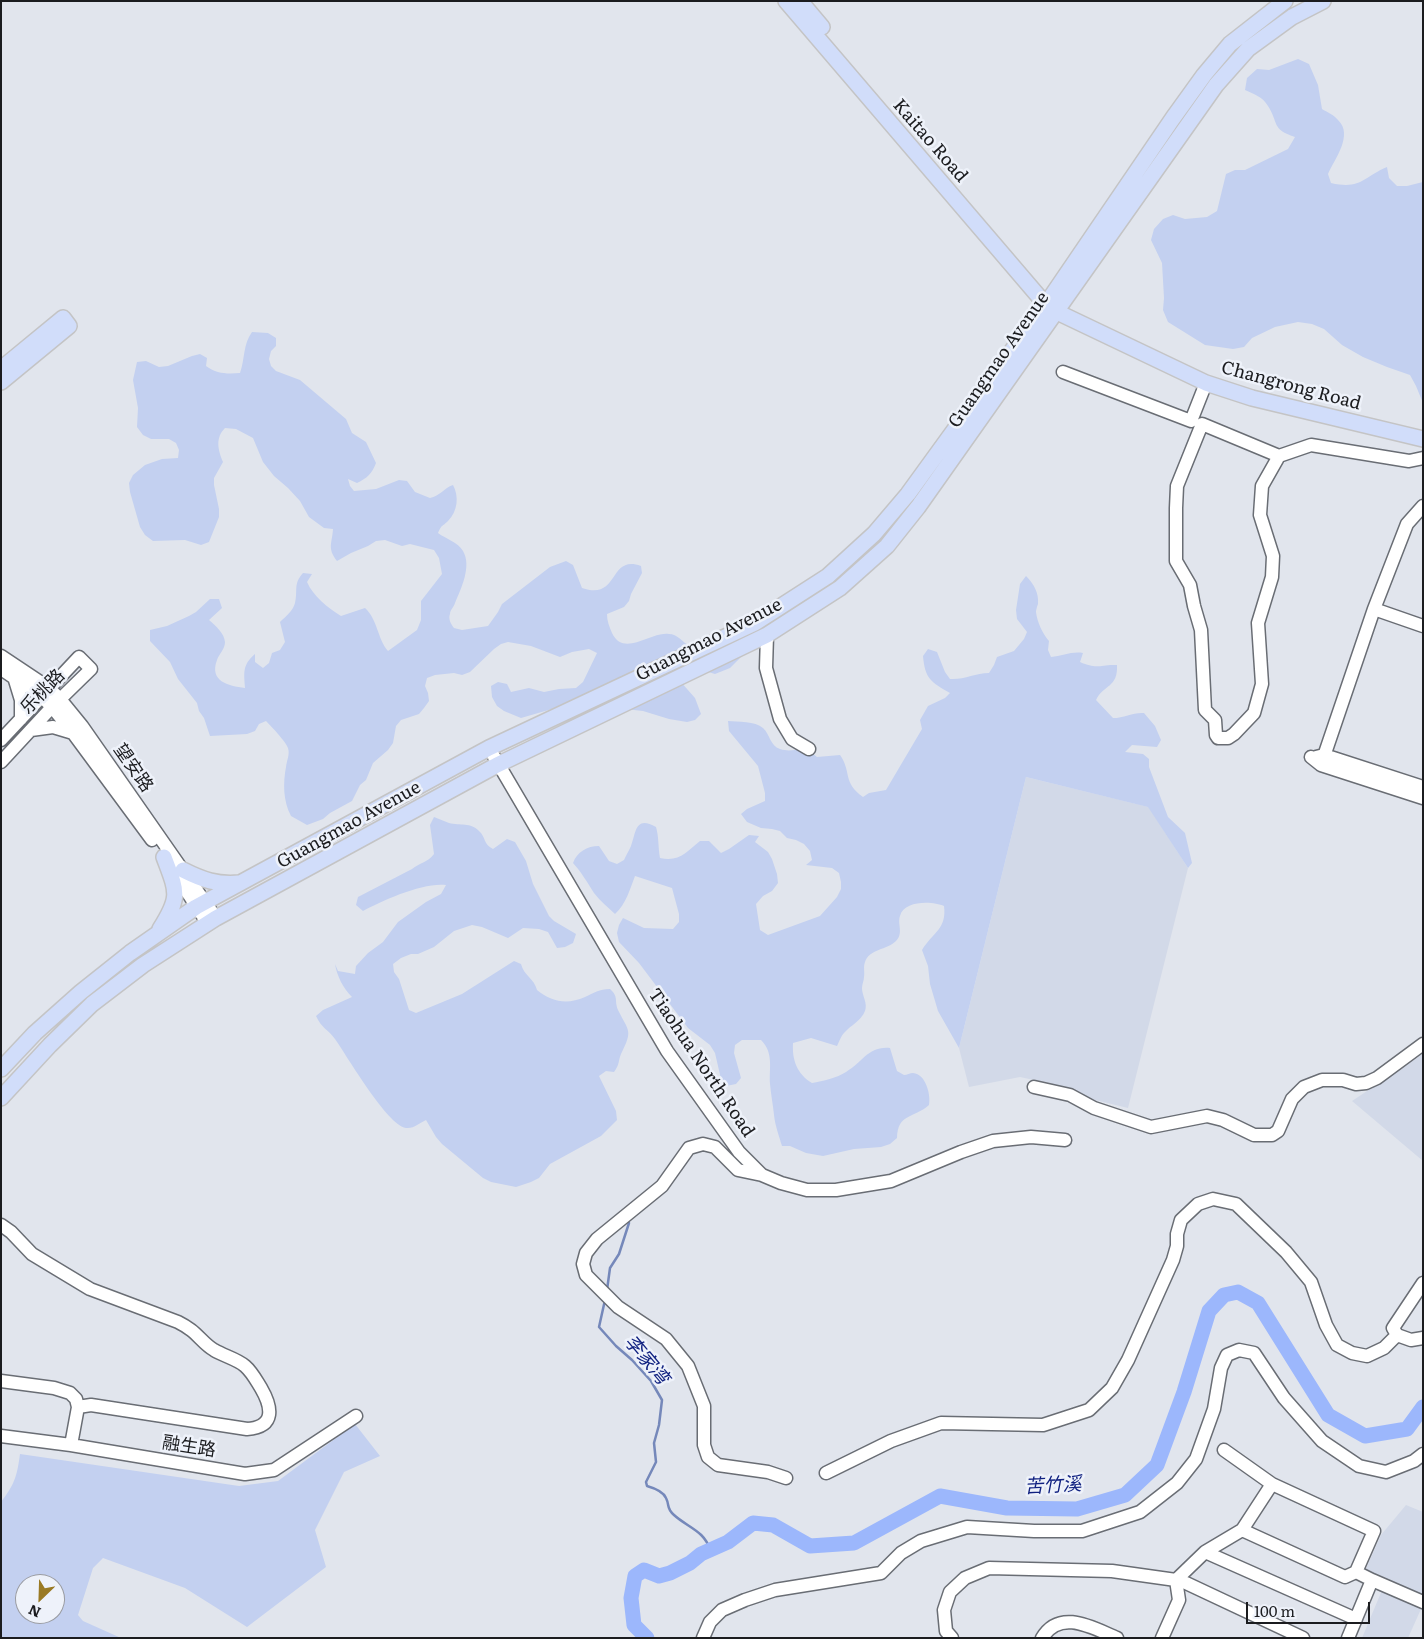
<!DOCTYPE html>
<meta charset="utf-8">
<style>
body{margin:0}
#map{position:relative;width:1424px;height:1639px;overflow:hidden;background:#e1e5ed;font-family:Literata,serif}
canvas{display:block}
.frame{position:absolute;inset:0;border:2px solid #1b1c1f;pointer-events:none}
.north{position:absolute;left:15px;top:1574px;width:50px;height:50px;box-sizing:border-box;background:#eef2fa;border:1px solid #9a9ca2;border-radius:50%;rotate:204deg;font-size:14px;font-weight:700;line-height:20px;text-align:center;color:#1b1c1f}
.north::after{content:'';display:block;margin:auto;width:18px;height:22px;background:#9a7a24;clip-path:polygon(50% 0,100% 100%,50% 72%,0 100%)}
.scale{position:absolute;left:1246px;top:1602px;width:124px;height:22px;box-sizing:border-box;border:2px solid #1b1c1f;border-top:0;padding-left:6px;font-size:15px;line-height:18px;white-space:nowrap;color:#1b1c1f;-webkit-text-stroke:4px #eef2fa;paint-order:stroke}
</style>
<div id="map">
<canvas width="1424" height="1639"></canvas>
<div class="frame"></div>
<div class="north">N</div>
<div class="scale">100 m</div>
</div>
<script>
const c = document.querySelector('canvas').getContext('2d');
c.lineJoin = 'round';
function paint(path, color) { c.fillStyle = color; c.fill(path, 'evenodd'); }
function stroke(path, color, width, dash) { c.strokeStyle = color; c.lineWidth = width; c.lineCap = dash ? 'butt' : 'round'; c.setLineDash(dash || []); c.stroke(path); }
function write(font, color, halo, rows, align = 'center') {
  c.font = font + ' Literata,"Noto Sans SC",serif'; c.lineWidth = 5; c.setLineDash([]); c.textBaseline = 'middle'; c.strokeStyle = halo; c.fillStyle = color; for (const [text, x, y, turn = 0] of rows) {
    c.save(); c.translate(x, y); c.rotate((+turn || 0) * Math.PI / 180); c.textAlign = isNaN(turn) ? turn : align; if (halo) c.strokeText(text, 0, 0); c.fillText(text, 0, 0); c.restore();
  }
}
paint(new Path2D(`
 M1026,777l123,30 39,61 -60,240 -45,-11 -12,-9 -51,-11 -51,10 -10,-39z
 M1423,1053v108l-71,-60 65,-43z
 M1406,1505l17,7v97h-2l-13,29h-46l23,-55 -21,-10 17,-38z`), '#d2d9e8');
paint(new Path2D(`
 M1298,59l11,5 9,21 4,24c5,3 12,6 16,11 16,15 -4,40 -10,54l3,9c30,7 32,-6 56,-16l2,11 8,8h10l16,-4v221l-7,-17 -6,-11 -23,-8 -24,-10 -21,-12 -18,-16 -12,-5 -14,-2 -23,5 -23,11 -8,9 -11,2 -28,-4 -37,-23 -5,-12 1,-12 -2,-35 -11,-23 3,-11 9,-10 10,-4 12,4 22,-2 10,-6 9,-37 9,-4h10l43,-21 7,-12c-24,-8 -16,-14 -27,-31 -5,-9 -14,-12 -23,-16l2,-12 10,-9 12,1z
 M252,332l16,1 8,5v8l-5,5 -2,8 2,7 5,5 24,9 46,39 6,14 14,9 10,21c-4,11 -9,15 -19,20l-9,-4 2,7 4,5 22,-2 23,-9 8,1 8,11 15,6c10,-2 14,-10 23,-13 6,11 5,26 -5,36 -6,6 -6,3 -10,12 8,6 20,9 25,18 9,15 -2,38 -8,52 -1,4 -5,7 -5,11 -2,5 1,10 4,14l8,2 26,-4 10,-14 4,-8 48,-37 16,-6 7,4 9,23c38,13 26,-34 59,-22l1,7 -11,21 -2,7 -5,6 -17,7c0,7 2,12 5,19 12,25 39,-2 57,1 8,0 14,8 20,12l52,-11 5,5 -4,16 -12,12 -15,6 -10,-3 -25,10 15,17 6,16 -6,6 -8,2 -18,-3 -26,-8 -36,-4h-22l-33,2 -31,9 -17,-7 -7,-5 -5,-9 -1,-11 7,-4 9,2 4,8 18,-4 15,4 15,-3 17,-1 7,-6 14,-29 -8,-4 -17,3 -12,5 -29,-11 -23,-4 -7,2 -7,5 -24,23 -8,3 -8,-2 -19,2 -8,3 -2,8 3,7 1,8 -5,7 -5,6 -18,6 -5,6 -3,17 -5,7 -15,13 -7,17 -6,5 -8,16 -22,12 -7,6 -16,6 -16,-9c-8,-15 -8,-33 -5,-49 1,-8 4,-12 2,-19 -2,-6 -16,-21 -22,-27l-7,3 -4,7 -8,3 -37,2 -6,-18 -5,-7 -2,-8 -19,-24 -8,-17 -20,-21v-11l17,-4 22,-10 7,-4 14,-13h9l3,9 -13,12c7,6 15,13 16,22 0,7 -6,12 -8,18 -8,21 11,26 28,28 -1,-15 -3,-23 10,-34v8l8,6 6,-5 3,-10 8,-3 5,-8 -5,-20c6,-6 13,-11 15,-19 3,-13 -2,-19 8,-30l9,1 -5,8c6,14 21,26 34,34l24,-8c13,12 12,30 23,43l29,-21 4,-10v-19l21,-27 -3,-16 -5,-8 -24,-6 -8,2 -17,-6 -9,1 -8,5 -17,7 -14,8c-10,-13 -5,-17 -4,-32l-9,-1 -15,-11 -9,-16 -12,-13 -14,-12 -11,-14 -10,-24 -17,-9 -11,-1c-10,10 -7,22 -2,34l-9,16v7l5,24v8l-10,25 -8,3 -16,-5 -32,1 -8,-6 -5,-8 -10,-35 -1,-9 4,-8 12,-10 17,-6 16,-1 1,-8 -3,-7 -7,-4h-18l-8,-4 -6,-8 1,-19 -5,-28 4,-18 9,-1 13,6 9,-1 24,-10 8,-2 7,4 -1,8c11,8 21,8 34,7 5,-14 3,-29 12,-41z
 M1026,576c8,8 13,17 12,28 -1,2 -2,7 -2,8 1,10 7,22 13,29l-1,9 3,7c11,-1 21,-6 32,-4l-3,9c18,8 20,2 37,3 1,23 -13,19 -21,35l17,18c11,0 21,-6 31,-5l11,13 6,14 -4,7 -25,-2 -7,7 18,2 6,5v8l19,50 17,16 7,30 -4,5 -40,-61 -122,-30 -67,271 -21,-37 -8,-27 -2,-18 -6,-16c11,-18 25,-21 22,-44 -11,-5 -40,-6 -44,10 -3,8 4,17 -4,25 -9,9 -27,8 -31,21 -2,5 0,10 -1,15 0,4 -2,7 -2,11 0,8 6,15 3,23 -4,10 -14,14 -21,22 -3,3 -5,9 -7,13l-26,-8 -18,5c-1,17 4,31 19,40 11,-2 25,-5 34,-11 17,-10 22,-26 44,-24l7,23 7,4c3,0 6,-2 9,-2 13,1 18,22 16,32 -16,14 -31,8 -32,33l-7,6 -9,3 -27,2 -31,7 -17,-3 -16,-7h-8c-3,-10 -7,-21 -8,-31 -1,-10 -3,-20 -4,-31 -1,-16 4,-31 -9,-44h-19l-7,5 -1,8 7,25 -5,6 -10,2 -5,-7 -6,-26 -5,-8 -22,-17 -49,-65 -20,-21 -2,-9 2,-8 4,-7 21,10 29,1 6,-7v-8l-7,-26 -37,-12c-5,13 -9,28 -20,38 -7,-7 -15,-13 -21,-21 -7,-11 -12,-20 -21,-30 4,-11 14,-17 26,-17l10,15 8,3 7,-4c2,-5 5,-9 7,-14 5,-13 4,-31 25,-19 3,10 2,20 4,31 20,4 26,-6 40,-17h9l12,12 8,-4 20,-14 10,1 -4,6 13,10 4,7 5,15 1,9 -6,8 -9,5 -7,8 4,26 8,5 52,-19 17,-19 4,-8v-7l-2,-9 -7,-5 -26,-3 6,-5 -2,-9 -6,-7 -8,-4 -9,-2 -7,-7 -8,-2 -11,-1 -14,-6 -6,-8 6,-5 18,-8v-8l-7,-27 -29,-35 -1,-10c10,1 27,0 35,7 7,6 7,18 17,21 15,5 22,-6 37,8l23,-2c12,17 2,27 23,42l6,-4 17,-3 36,-61 -2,-9 8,-14 17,-8 5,-5c-19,-11 -25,-14 -27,-37l5,-7 9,3 8,20 5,7c14,1 25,-6 39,-6l5,-8 3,-8 17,-6 10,-12 3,-7 -10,-13 -1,-9 4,-26z
 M434,817c5,2 10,4 15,6 11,3 22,-1 30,8 7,6 4,13 14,18l14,-10 8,3 11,19 7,23 16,32 5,5 22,13 -3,9 -8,4 -8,1 -9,-16 -9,-3 -16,-1 -15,10 -26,-11 -10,-2 -18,6 -20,16 -16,7h-7l-10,4 -8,6 1,8 5,7 10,31 7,3 46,-19 52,-33 7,3c3,12 13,14 16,26 15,12 30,15 48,7 9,-4 14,-8 25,-8 9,8 4,11 8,21 11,22 15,20 3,44 -3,7 -1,10 -7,18l-8,-1 -7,5 17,35 1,9 -16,16 -51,28 -11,14 -8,4 -15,5 -25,-5 -8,-4 -41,-34 -6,-7 -10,-17c-7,3 -12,9 -20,8 -19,-3 -59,-72 -71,-89 -7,-10 -13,-10 -19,-23l7,-6 29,-13c-9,-9 -15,-21 -17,-33l3,7 17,3 1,-8 12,-13 15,-11 15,-20 28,-20 15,-8 5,-9c-22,-3 -63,15 -83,26l-7,-6 2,-8 54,-28c9,-7 15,-6 22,-15l-4,-29z
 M355,1424l25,32 -36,16 -29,58 11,37 -79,60 -62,-39 -82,-30 -10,10 -15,47 5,6 38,17h-120v-136c14,-18 16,-26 19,-48l219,32 39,-5zM25,1584h30v30h-30z`), '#c3d0f0');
stroke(new Path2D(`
 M607,1290l3,-22 9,-14 10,-31
 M605,1300l-6,27 17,19 16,14 19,21 11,19 -3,25 -5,18 2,19 -10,20 1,4c7,2 16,5 19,12 4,8 0,10 8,17 13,12 31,16 36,35`), '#7588ba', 2.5);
stroke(new Path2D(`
 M647,1638l-13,-13 -3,-27 4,-22 9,-6 15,6 11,-3 20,-10 11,-9 27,-12 25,-19 20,2 37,21 44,-3 86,-47 67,12 70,1 48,-14 32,-30 27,-73 25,-81 15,-16 14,-3 20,11 70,112 37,21 42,-7 16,-22`), '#9cb7fc', 15);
const minor = new Path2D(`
 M1063,372l128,49 15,-38
 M1279,456l-17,30 -2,29 13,41 -1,21 -14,46 4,61 -8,29 -20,21 -6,4h-10l-2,-3 -1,-15 -10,-10 -4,-80 -7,-24 -4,-21 -14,-24v-53l1,-22 25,-62 77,32 32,-11 98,16 14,-3
 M1374,609l49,17
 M767,635l-1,33 14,51 12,20 17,10
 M1,656l48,32 11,11 22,27 134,192
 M1,669l40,27 11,11 21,26 79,107
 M14,677l7,23v19
 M31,730l22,-3 20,6
 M1,740l78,-83 12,12 -39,38 -51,55
 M489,748l178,303 72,101 23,23 19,8 26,7h29l55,-9 70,-29 32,-11 38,-4 34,3
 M1311,757l10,8 102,33
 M1316,757l8,-2 99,32
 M1321,765l53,-156 33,-85 16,-18
 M172,869l36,55
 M1034,1087l36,8 24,13 57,19 56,-11 16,4 31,15h18l6,-4 14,-32 12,-12 18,-7h21l13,4 10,-1 11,-5 46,-34
 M762,1175l-24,-5 -23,-23 -12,-3 -14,4 -27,38 -65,53 -11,14 -3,11 3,11 32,32 48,32 22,27 16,40v39l4,12 10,8 50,7 18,6
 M1,1225l10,7 21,22 58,35 88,33c4,2 9,5 13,8 8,6 14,15 23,20 10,6 23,9 31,16 7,6 11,14 16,22 11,19 15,39 -14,41l-156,-24 -13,2
 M1423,1283l-30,45 4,7 14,5 12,-2
 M1,1381l53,7 16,5 6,6 2,8 -7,38
 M1,1436l70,9 174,29 29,-4 82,-54
 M1224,1450l48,34 102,47 -18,41
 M826,1473l65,-32 50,-18 102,2 46,-15 23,-22 16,-28 45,-100 4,-14v-12l4,-14 17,-16 15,-5 23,5 50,48 25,30 15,43 11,20 15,8 15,3 17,-8 13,-13
 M1242,1530l103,47 11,-5 16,8
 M1205,1552l151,67
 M703,1638l7,-16 12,-12 23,-10 30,-10 106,-17 20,-20 20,-12 46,-14 67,4h48l58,-19 37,-29 19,-24 18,-50 7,-41 6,-13 12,-5 15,3 30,45 38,43 37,25 27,6 28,-11 9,-7
 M952,1638l-6,-7 -2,-21 6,-18 15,-14 24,-10 123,3 64,9 10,3 117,55
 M1042,1638c18,-30 51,-10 75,0
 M1162,1638l17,-38 -3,-20 29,-28 37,-22 30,-46
 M1348,1638l24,-58 51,22`);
const major = new Path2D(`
 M786,1l260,304 11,7 149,71 46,15 171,41
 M800,1l22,26
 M1,369l62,-51 6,8 -68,56
 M183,870c20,10 34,15 56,13
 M160,929c21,-33 17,-37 4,-72
 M1,1069l34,-36 46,-41 49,-39 66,-46 293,-159 266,-125 73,-47 46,-42 34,-40 143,-197 122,-179 31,-43 26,-31 55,-43
 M1,1098l49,-53 42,-41 51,-39 73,-47 281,-153 270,-130 73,-47 47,-42 31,-39 298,-422 32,-36 44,-32 31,-16`);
stroke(minor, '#696d74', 15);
stroke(major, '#c4c4c5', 18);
stroke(minor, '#fff', 12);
stroke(major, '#d1ddfa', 15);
write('18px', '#1b1c1f', '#eef2fa', [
 ["Kaitao Road",930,141,49],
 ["Guangmao Avenue",999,360,-55],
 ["Changrong Road",1291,386,15],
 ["Guangmao Avenue",709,640,-27],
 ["乐桃路",43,692,-46],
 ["望安路",133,768,55],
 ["Guangmao Avenue",349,825,-29],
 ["Tiaohua North Road",701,1063,56],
 ["融生路",189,1447,9]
]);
write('italic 19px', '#102180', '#eef2fa', [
 ["李家湾",646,1360,50],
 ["苦竹溪",1053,1486,-3]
]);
</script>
